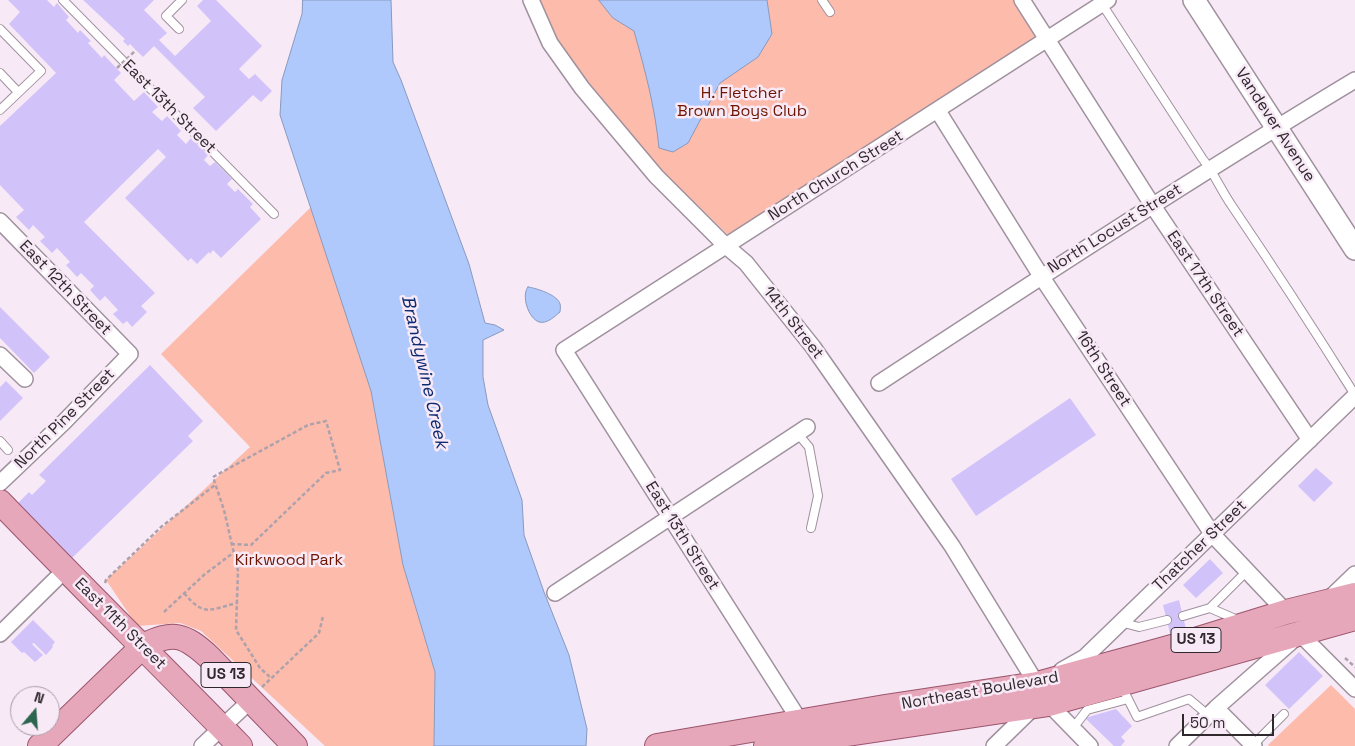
<!DOCTYPE html>
<style>
body{margin:0}
#map{position:relative;width:1355px;height:746px;overflow:hidden;background:#f8e9f6;font-family:"Space Grotesk",sans-serif}
canvas{display:block}
.north{position:absolute;left:10px;top:686px;width:50px;height:50px;box-sizing:border-box;background:#f8e9f6;border:1px solid #a89ca6;border-radius:50%;rotate:18deg;font-size:14px;font-weight:700;line-height:20px;text-align:center;color:#2f292e}
.north::after{content:'';display:block;margin:auto;width:18px;height:22px;background:#2c664f;clip-path:polygon(50% 0,100% 100%,50% 72%,0 100%)}
.scale{position:absolute;left:1182px;top:714px;width:92px;height:22px;box-sizing:border-box;border:2px solid #2f292e;border-top:0;padding-left:6px;font-size:15px;line-height:18px;white-space:nowrap;color:#2f292e;-webkit-text-stroke:4px #f8e9f6;paint-order:stroke}
</style>
<div id="map">
<canvas width="1355" height="746"></canvas>
<div class="north">N</div>
<div class="scale">50 m</div>
</div>
<script>
const c = document.querySelector('canvas').getContext('2d');
c.lineJoin = 'round';
function paint(path, color) { c.fillStyle = color; c.fill(path, 'evenodd'); }
function stroke(path, color, width, dash) { c.strokeStyle = color; c.lineWidth = width; c.lineCap = dash ? 'butt' : 'round'; c.setLineDash(dash || []); c.stroke(path); }
function write(font, color, halo, rows, align = 'center') {
  c.font = font + ' "Space Grotesk",sans-serif'; c.lineWidth = 5; c.setLineDash([]); c.textBaseline = 'middle'; c.strokeStyle = halo; c.fillStyle = color; for (const [text, x, y, turn = 0] of rows) {
    c.save(); c.translate(x, y); c.rotate((+turn || 0) * Math.PI / 180); c.textAlign = isNaN(turn) ? turn : align; if (halo) c.strokeText(text, 0, 0); c.fillText(text, 0, 0); c.restore();
  }
}
paint(new Path2D(`
 M535,0h480l24,38 -310,198 -95,-93 -81,-96z
 M311,207l60,184 32,174 32,107 -1,74h-109l-124,-115 -21,-8 -43,3 -31,-46 144,-133 -89,-93z
 M1331,685l24,24v37h-86l-1,-1z`), '#fdbbab');
const water = new Path2D(`
 M303,0h88l2,62 8,18 68,184 16,59 10,2 9,5 -21,10v37l5,28 34,95 2,35 20,57 25,63 18,74 -1,17h-152l1,-74 -32,-107 -32,-174 -91,-276 2,-35 20,-66z
 M599,0h168l5,34 -14,23 -38,26 -32,60 -15,9 -14,-4c-4,-41 -14,-78 -25,-117l-21,-13z
 M528,287c8,1 30,8 32,17 1,1 0,7 0,8 -6,5 -13,12 -21,10 -11,-4 -18,-27 -11,-35z`);
paint(water, '#afc9fc');
stroke(water, '#8999be', 1);
paint(new Path2D(`
 M8,0h39l7,7 3,-4 12,14 -3,3 12,13 2,-3 11,11 -3,2 14,15 2,-3 17,18 -7,7 20,21 10,-9 14,15 -6,5 10,9 5,-5 14,15 -4,4 9,9 5,-6 17,17 -4,5 6,6 5,-4 17,17 -5,5 8,8 3,-3 15,15 -3,3 11,12 -40,39 -8,-8 -3,4 -1,-2 -12,12 -6,-6 -3,3 -63,-63 41,-41 -8,-8 -74,73 71,71 -14,13 6,6 -15,15 -5,-6 -4,3 -10,-10 5,-4 -13,-14 -5,5 -10,-11 4,-4 -13,-13 -4,4 -11,-12 4,-3 -13,-14 -5,5 -12,-12 5,-4 -12,-12 -4,5 -13,-13 8,-7 -24,-25v-59l56,-53 -47,-49 11,-12z
 M83,0h71l-10,10 23,23 -8,7 16,16 36,-35 -14,-15 6,-6h13l46,46 -23,23 10,10 6,-5 17,17 -11,11 -8,-7 -37,36 -23,-23 12,-11 -51,-51 -11,11 -13,-13 -2,2 -5,-5 2,-2z
 M0,307l50,50 -16,16 -34,-35z
 M150,365l53,56 -15,15 5,5 -121,117 -54,-55 11,-11 3,3 14,-14 -7,-6z
 M6,381l17,17 -23,23v-34z
 M1070,398l26,37 -120,81 -25,-37z
 M1316,468l17,15 -19,19 -16,-16z
 M1210,559l13,14 -27,25 -13,-13z
 M1179,600l7,29 -16,4 -7,-28z
 M33,620l22,22 -3,4 1,1 -7,8 -12,-12 -2,1 11,11 -8,7 -11,-10 -2,1 -11,-11z
 M1299,652l24,24 -34,33 -24,-24z
 M1116,709l16,17 -11,11 4,4 -4,5h-7l-29,-28z`), '#d1c3fa');
const lane = new Path2D(`
 M63,0l211,214
 M822,0l8,12
 M1102,4l100,154c12,15 19,32 30,48 42,62 83,125 123,189
 M0,29l41,42 -41,39
 M179,29l-13,-13 16,-16
 M0,73l18,19
 M797,433l12,14 9,49 -7,32
 M0,441l8,9
 M1210,608l37,-37
 M1183,616l27,-8 30,13
 M1120,622l19,5 28,-7
 M1121,685l16,32 52,-18 19,16
 M1073,728l14,-18 41,-11
 M1253,745l31,-31`);
const street = new Path2D(`
 M531,0l19,43 32,45 74,88 70,70 20,17 67,84 139,199 97,158 41,42
 M1022,0l131,206 157,234
 M938,111l103,165 172,259 73,77
 M0,221l130,133 -66,68 -64,61
 M0,355l25,24
 M879,383c157,-103 315,-206 476,-303
 M555,593l252,-166
 M1328,600l27,-26
 M0,634l65,-64
 M1062,670l23,-13 270,-261
 M1216,708l38,38
 M800,721l-236,-371 544,-350
 M202,746l49,-46
 M994,746l40,-39
 M1177,746l39,-38 84,-74 55,55`);
const secondary = new Path2D(`
 M1194,0l161,249`);
const primary = new Path2D(`
 M0,502c79,82 160,162 240,244
 M40,746l103,-100c30,-15 41,-12 66,11l86,89
 M657,746l228,-39 152,-23 142,-39 107,-33 69,-17
 M766,746l283,-42 306,-86`);
stroke(lane, '#9f919e', 10);
stroke(street, '#9f919e', 18);
stroke(secondary, '#9f919e', 24);
stroke(primary, '#9b556c', 26);
stroke(new Path2D(`
 M231,544l20,1 75,-72 14,-3 -14,-49 -18,4 -95,52 11,33 14,61 -2,59 24,38 11,10
 M105,583l1,-3 55,-53 54,-42
 M184,593c20,24 25,17 53,10
 M164,612l41,-38 28,-21
 M1345,658l10,9
 M262,687l57,-54 4,-17`), '#ada1ac', 2.5, [4, 2.5]);
stroke(lane, '#fff', 8);
stroke(street, '#fff', 15);
stroke(secondary, '#fff', 21);
stroke(primary, '#e6a7bb', 24);
stroke(new Path2D(`
 M117,68l19,-18`), '#ada1ac', 2.5, [4, 2.5]);
for (const [x, y, w] of [
 [1196,640,50],
 [226,675,50]
]) { const box = new Path2D(); box.roundRect(x - w / 2, y - 12.5, w, 25, 4); c.fillStyle = '#f8e9f6'; c.fill(box); stroke(box, '#2f292e', 1); }
write('bold 15px', '#2f292e', null, [
 ["US 13",1196,640],
 ["US 13",226,675]
]);
write('16px', '#6e1600', '#f8e9f6', [
 ["H. Fletcher",742,94],
 ["Brown Boys Club",742,112],
 ["Kirkwood Park",289,561]
]);
write('16px', '#2f292e', '#f8e9f6', [
 ["East 13th Street",169,107,45],
 ["Vandever Avenue",1275,125,57],
 ["North Church Street",836,176,-32],
 ["North Locust Street",1115,229,-32],
 ["East 17th Street",1205,284,56],
 ["East 12th Street",65,288,46],
 ["14th Street",793,323,52],
 ["16th Street",1103,369,57],
 ["North Pine Street",65,419,-45],
 ["East 13th Street",682,536,58],
 ["Thatcher Street",1200,546,-44],
 ["East 11th Street",120,624,45],
 ["Northeast Boulevard",980,691,-10]
]);
write('italic 18px', '#0d2b71', '#f8e9f6', [
 ["Brandywine Creek",424,372,77]
]);
</script>
